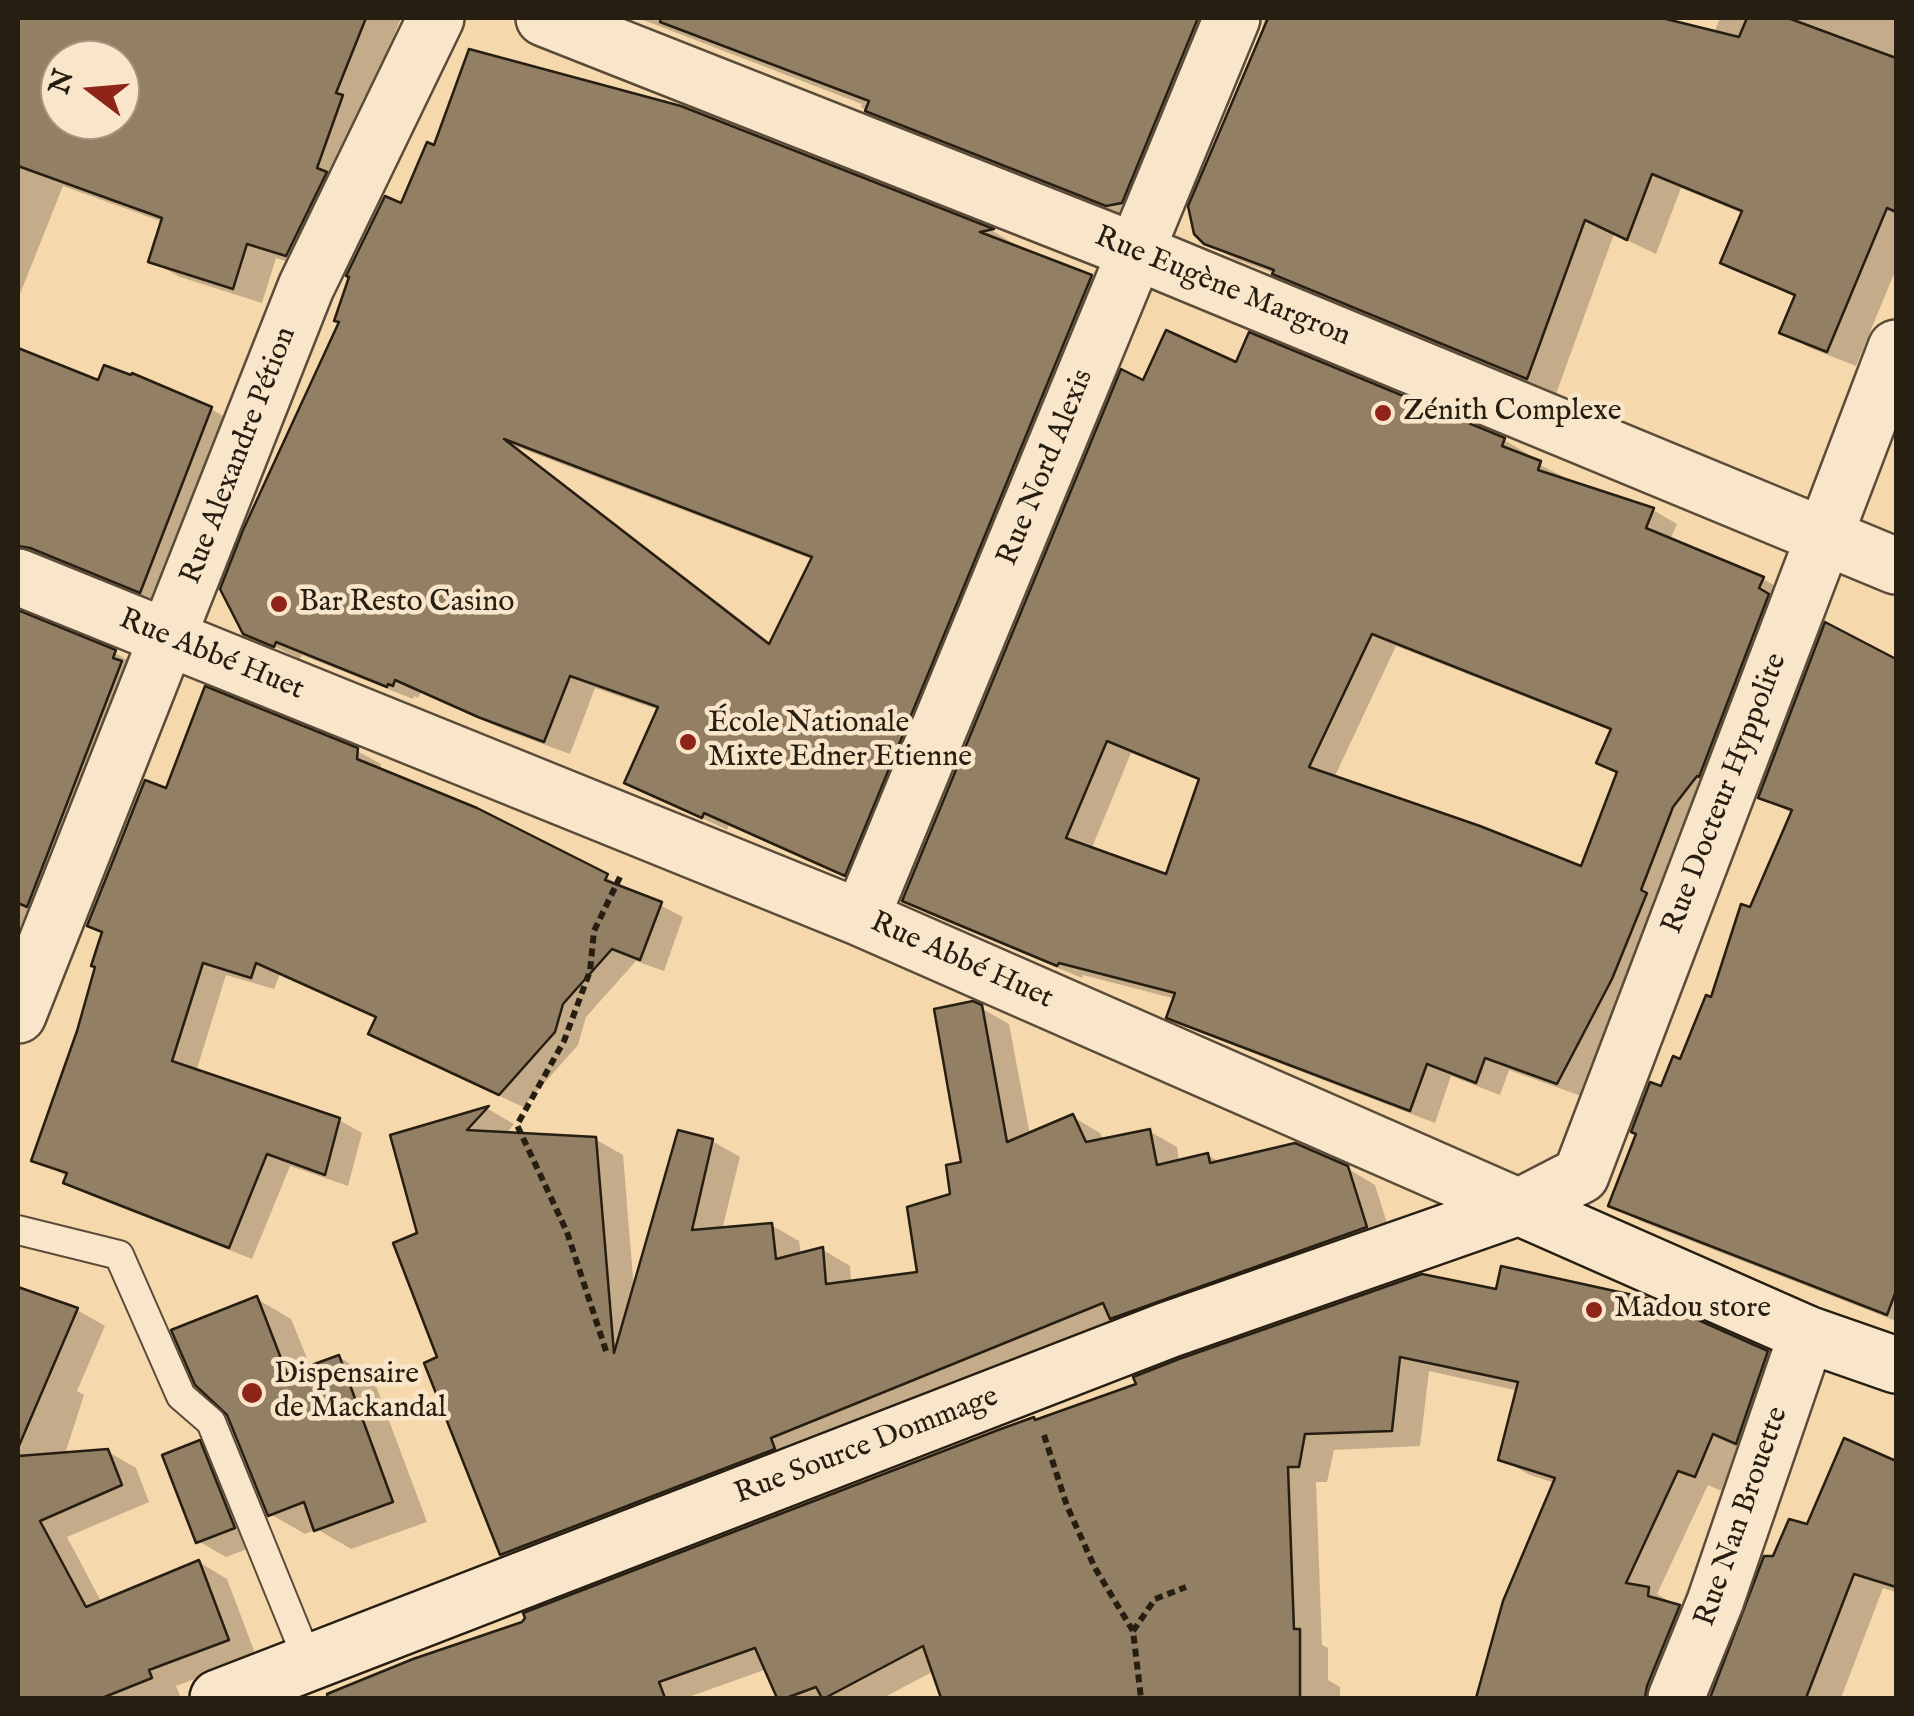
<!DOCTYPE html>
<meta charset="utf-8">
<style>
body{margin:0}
#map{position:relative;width:1914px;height:1716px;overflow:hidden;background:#f6d8ad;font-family:"IM FELL English",serif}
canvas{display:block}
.frame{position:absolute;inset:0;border:20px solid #271e12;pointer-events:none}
.north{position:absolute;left:40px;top:40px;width:100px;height:100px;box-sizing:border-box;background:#f9e6ca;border:2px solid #a59680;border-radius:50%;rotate:286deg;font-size:28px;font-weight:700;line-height:40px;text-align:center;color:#271e12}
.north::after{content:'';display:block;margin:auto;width:35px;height:45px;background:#8f2418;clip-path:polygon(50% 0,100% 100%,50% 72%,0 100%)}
</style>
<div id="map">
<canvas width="1914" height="1716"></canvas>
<div class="frame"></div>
<div class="north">N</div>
</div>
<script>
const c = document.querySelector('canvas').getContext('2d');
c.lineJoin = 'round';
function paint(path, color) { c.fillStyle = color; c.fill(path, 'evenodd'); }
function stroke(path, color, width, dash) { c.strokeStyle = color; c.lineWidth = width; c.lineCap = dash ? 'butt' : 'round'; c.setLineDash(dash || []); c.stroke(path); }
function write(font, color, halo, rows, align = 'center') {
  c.font = font + ' "IM FELL English",serif'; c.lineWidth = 9; c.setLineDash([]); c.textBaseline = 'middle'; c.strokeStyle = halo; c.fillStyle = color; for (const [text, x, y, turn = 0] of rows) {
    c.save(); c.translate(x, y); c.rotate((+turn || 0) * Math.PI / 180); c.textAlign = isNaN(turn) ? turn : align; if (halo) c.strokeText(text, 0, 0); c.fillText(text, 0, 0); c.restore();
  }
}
paint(new Path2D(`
 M18,18h383l-37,92 -49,161 -39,-13 -14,45 -82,-26 -29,-16 12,-39 -100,-36 -45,113zM60,60h60v60h-60z
 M638,18h597l-99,203 -246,-97 -29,-17 1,-3z
 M1265,18h398l51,15 6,-15h176v251l-40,97 -46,-18 -28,-16 15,-34 -74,-36 21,-48 -63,-26 -25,66 -42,-20 -58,160 -252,-105 -23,-13 -46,-17 -30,-17z
 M680,108l313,123 21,13 -7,1 84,32 25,15 -246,596 -141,-63 -2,5 -100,-48 32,-72 -64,-22 -25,66 -65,-24 -84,-38 -3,6 -4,-2 -1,3 -111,-44 -2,4 -56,-27 158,-426 33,-57zM520,448l294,112 -42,84 -253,-195z
 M18,350l81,34 34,-8 78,33 29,17 -71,181 -109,-44 -15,-2 -27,21z
 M1238,365l266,75 24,14 -2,4 38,19 -1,4 90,29 24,14 -7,16 93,39 23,13 -151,401 -54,103 -72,-26 -9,25 -49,-19 -16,47 -242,-93 -24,-13 7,-18 -93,-24 -1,3 -154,-64 -23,-14 239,-516zM1396,646l216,85 -12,31 19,11 -37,97 -248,-92zM1131,753l70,28 -33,97 -77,-28z
 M18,605l3,10 94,38 28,16 -125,338z
 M1896,659v662l-256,-100 -29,-16 51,-116 19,-27 32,-62 80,-186 -32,-18z
 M357,751l24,13 -1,7 96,39 207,107 -19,54 -28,-10 -50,56 -8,28 -55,62 -129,-61 -23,-13 7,-15 -98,-44 -6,15 -48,-14 -30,97 143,48 23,13 -14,53 -58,-20 -38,93 -163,-64 -23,-13 2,-5 -34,-18 46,-128 24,-97 -14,-9 78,-134z
 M981,1008l28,16 21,111 43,-18 27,16 4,8 45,-10 28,16 2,15 29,-7 13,8 126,5 28,17 18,57 -863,327 -28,-16 -62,-194 -20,-124 -27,-99 95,-27 26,15 -9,11 90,4 28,16 11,135 78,-149 28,16 -18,73 49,-5 28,16 2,14 22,-5 27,16 1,17 69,-9 43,-110z
 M1422,1277l345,76 29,17 -72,122 -16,-7 -51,109 50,30 -30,74h-198l26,-96 50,-119 -25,-8 -29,-16 18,-68 -90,-20 -9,75 -86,4 -7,32h-11l6,163 6,3v32l12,7v11h-396l-10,-27 -51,27h-104l-12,-29 -81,29h-362l90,-36 110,-38 514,-202z
 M18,1289l59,21 28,16 -28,65 7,4 -19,59 42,-3 29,17 13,34 -82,35 35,66 97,-41 28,17 29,77 -80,30 5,12h-163z
 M257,1299l34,20 20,49 28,-11 34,21 54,144 -76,27 -34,-20 -12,5 -35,-20z
 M1845,1442l51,22v128l-13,-4 -42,110h-129l54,-140h9l34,-31z
 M199,1443l28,16 34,85 -35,13 -28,-16z`), '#0003');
const building = new Path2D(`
 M18,18h348l-30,75 7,2 -26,73 10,4 -41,84 -39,-12 -14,45 -85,-27 14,-44 -144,-52zM60,60h60v60h-60z
 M661,18h537l-76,185 -16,3 -241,-95 4,-10 -209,-79z
 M1268,18h394l77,19 8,-19h41l108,40v154l-9,-4 -60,144 -48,-19 16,-38 -75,-32 22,-52 -90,-37 -25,66 -42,-20 -58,159 -255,-105 2,-4 -70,-26 -10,-10 -6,-28z
 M469,49l212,57 313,123 -14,3 112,43 -247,601 -141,-63 -2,5 -78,-35 34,-76 -88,-31 -26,66 -66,-25 -83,-37 -2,6 -5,-2 -1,3 -111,-45 -2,5 -31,-13 -23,-45 23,-59 96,-208 -5,-1 15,-44 -3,-1 39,-80 16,7 26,-61 7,3zM504,439l308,118 -43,87z
 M1166,330l70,32 13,-30 256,106 -3,8 39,15 -3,9 116,38 -8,20 118,49 -5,11 10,6 -70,183 -2,-1 -24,31 -32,83 6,3 -35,86 -55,105 -72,-26 -9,25 -49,-19 -17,47 -244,-93 9,-25 -116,-30 -2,3 -155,-65 219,-532 22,11zM1372,634l239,95 -15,34 21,9 -36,94 -101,-40 -171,-59zM1107,741l92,38 -33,95 -100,-36z
 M18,348l80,32 6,-15 27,10 1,-2 80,34 -72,186 -110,-45 -12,-2z
 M18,610l98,40 -3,8 9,3 -95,246 -9,-4z
 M1825,622l71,37v632l-9,24 -279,-109 28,-72 -5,-2 19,-50 11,4 12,-30 7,3 26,-64 5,2 30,-93 9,3 42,-97 -34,-12z
 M205,686l153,62 -1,11 120,49 131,66 -3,6 57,22 -22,58 -28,-11 -49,55 -8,28 -56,63 -131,-61 8,-17 -120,-54 -5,15 -48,-15 -31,98 168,57 -15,57 -58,-21 -38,94 -166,-65 4,-10 -36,-12 46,-130 18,-64 -4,-1 11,-34 -15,-6 58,-146 21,8z
 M973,1001l9,4 25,137 66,-28 13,28 64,-13 7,36 51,-12 2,10 85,-20 53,23 19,61 -257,92 -7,-16 -332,135 4,11 -275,106 -76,-192 13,-6 -44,-114 24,-10 -27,-98 99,-29 -22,24 129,7 18,216 64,-223 35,9 -21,91 80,-7 4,36 47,-12 3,37 91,-12 -10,-65 43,-13 -4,-29 15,-3 -27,-153z
 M1501,1266l150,33 117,52 -32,93 -23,-10 -18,43 -17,-6 -52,112 23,4 -1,9 32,9 -33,81 -2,12h-169l27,-97 52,-123 -57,-18 20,-78 -118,-25 -8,74 -87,3 -6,33h-11l6,162h6v69h-359l-18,-52 -98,52h-3l-6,-11 -30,11h-9l-22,-50 -96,34 6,16h-337l-1,-4 86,-35 109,-37 3,-4 -2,-5 475,-183 36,-13 1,3 101,-36 -3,-7 46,-18 243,-85 74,15z
 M18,1287l60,21 -60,140z
 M257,1296l30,78 52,-19 54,147 -79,29 -10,-29 -36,14 -41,-101 -32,-30 -24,-55z
 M1844,1438l52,23v126l-42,-13 -48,124h-96l54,-142h9l16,-37 18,5z
 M200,1440l35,88 -39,15 -34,-88z
 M108,1449l14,36 -82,36 46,86 113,-47 30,80 -80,30 3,8 -50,20h-84v-242z`);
paint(building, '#937f63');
stroke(building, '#271e12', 2.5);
const lane = new Path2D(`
 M18,1230l101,25 62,141 30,26 98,241`);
const street = new Path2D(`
 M544,18l593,234 759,314
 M18,577l843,341 658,289 62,-32 315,-827
 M861,918l371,-900
 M18,1015l288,-728 130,-269
 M1676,1698l39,-96 92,-268`);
const secondary = new Path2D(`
 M218,1698l950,-368 351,-123 288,127 89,31`);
stroke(lane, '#5b4c39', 32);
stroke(street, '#5b4c39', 60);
stroke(secondary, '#271e12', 60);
stroke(new Path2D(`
 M606,1351l-39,-119 -50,-107 47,-84 26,-70 4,-40 26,-54
 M1044,1435l23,71 28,62 38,63 8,67
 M1133,1631l22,-32 31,-12`), '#271e12', 6, [8, 5]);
stroke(lane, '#f9e6ca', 28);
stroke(street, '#f9e6ca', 55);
stroke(secondary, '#f9e6ca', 55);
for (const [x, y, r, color] of [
 [1383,413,10,"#8f2418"],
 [279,604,10,"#8f2418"],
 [688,742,10,"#8f2418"],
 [1594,1310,10,"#8f2418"],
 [252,1393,12,"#8f2418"]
]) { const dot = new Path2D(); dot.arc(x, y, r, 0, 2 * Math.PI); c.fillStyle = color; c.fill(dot); stroke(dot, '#f9e6ca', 4); }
write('30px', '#271e12', '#f9e6ca', [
 ["Rue Eugène Margron",1222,288,22],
 ["Rue Alexandre Pétion",240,456,-69],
 ["Rue Nord Alexis",1047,468,-68],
 ["Rue Abbé Huet",211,656,22],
 ["Rue Docteur Hyppolite",1726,794,-69],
 ["Rue Abbé Huet",961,962,24],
 ["Rue Source Dommage",867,1447,-21],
 ["Rue Nan Brouette",1743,1517,-71]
]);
write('30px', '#271e12', '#f9e6ca', [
 ["Zénith Complexe",1403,413],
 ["Bar Resto Casino",299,604],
 ["École Nationale",708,725],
 ["Mixte Edner Etienne",708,759],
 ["Madou store",1614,1310],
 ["Dispensaire",274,1376],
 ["de Mackandal",274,1410]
], 'left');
</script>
